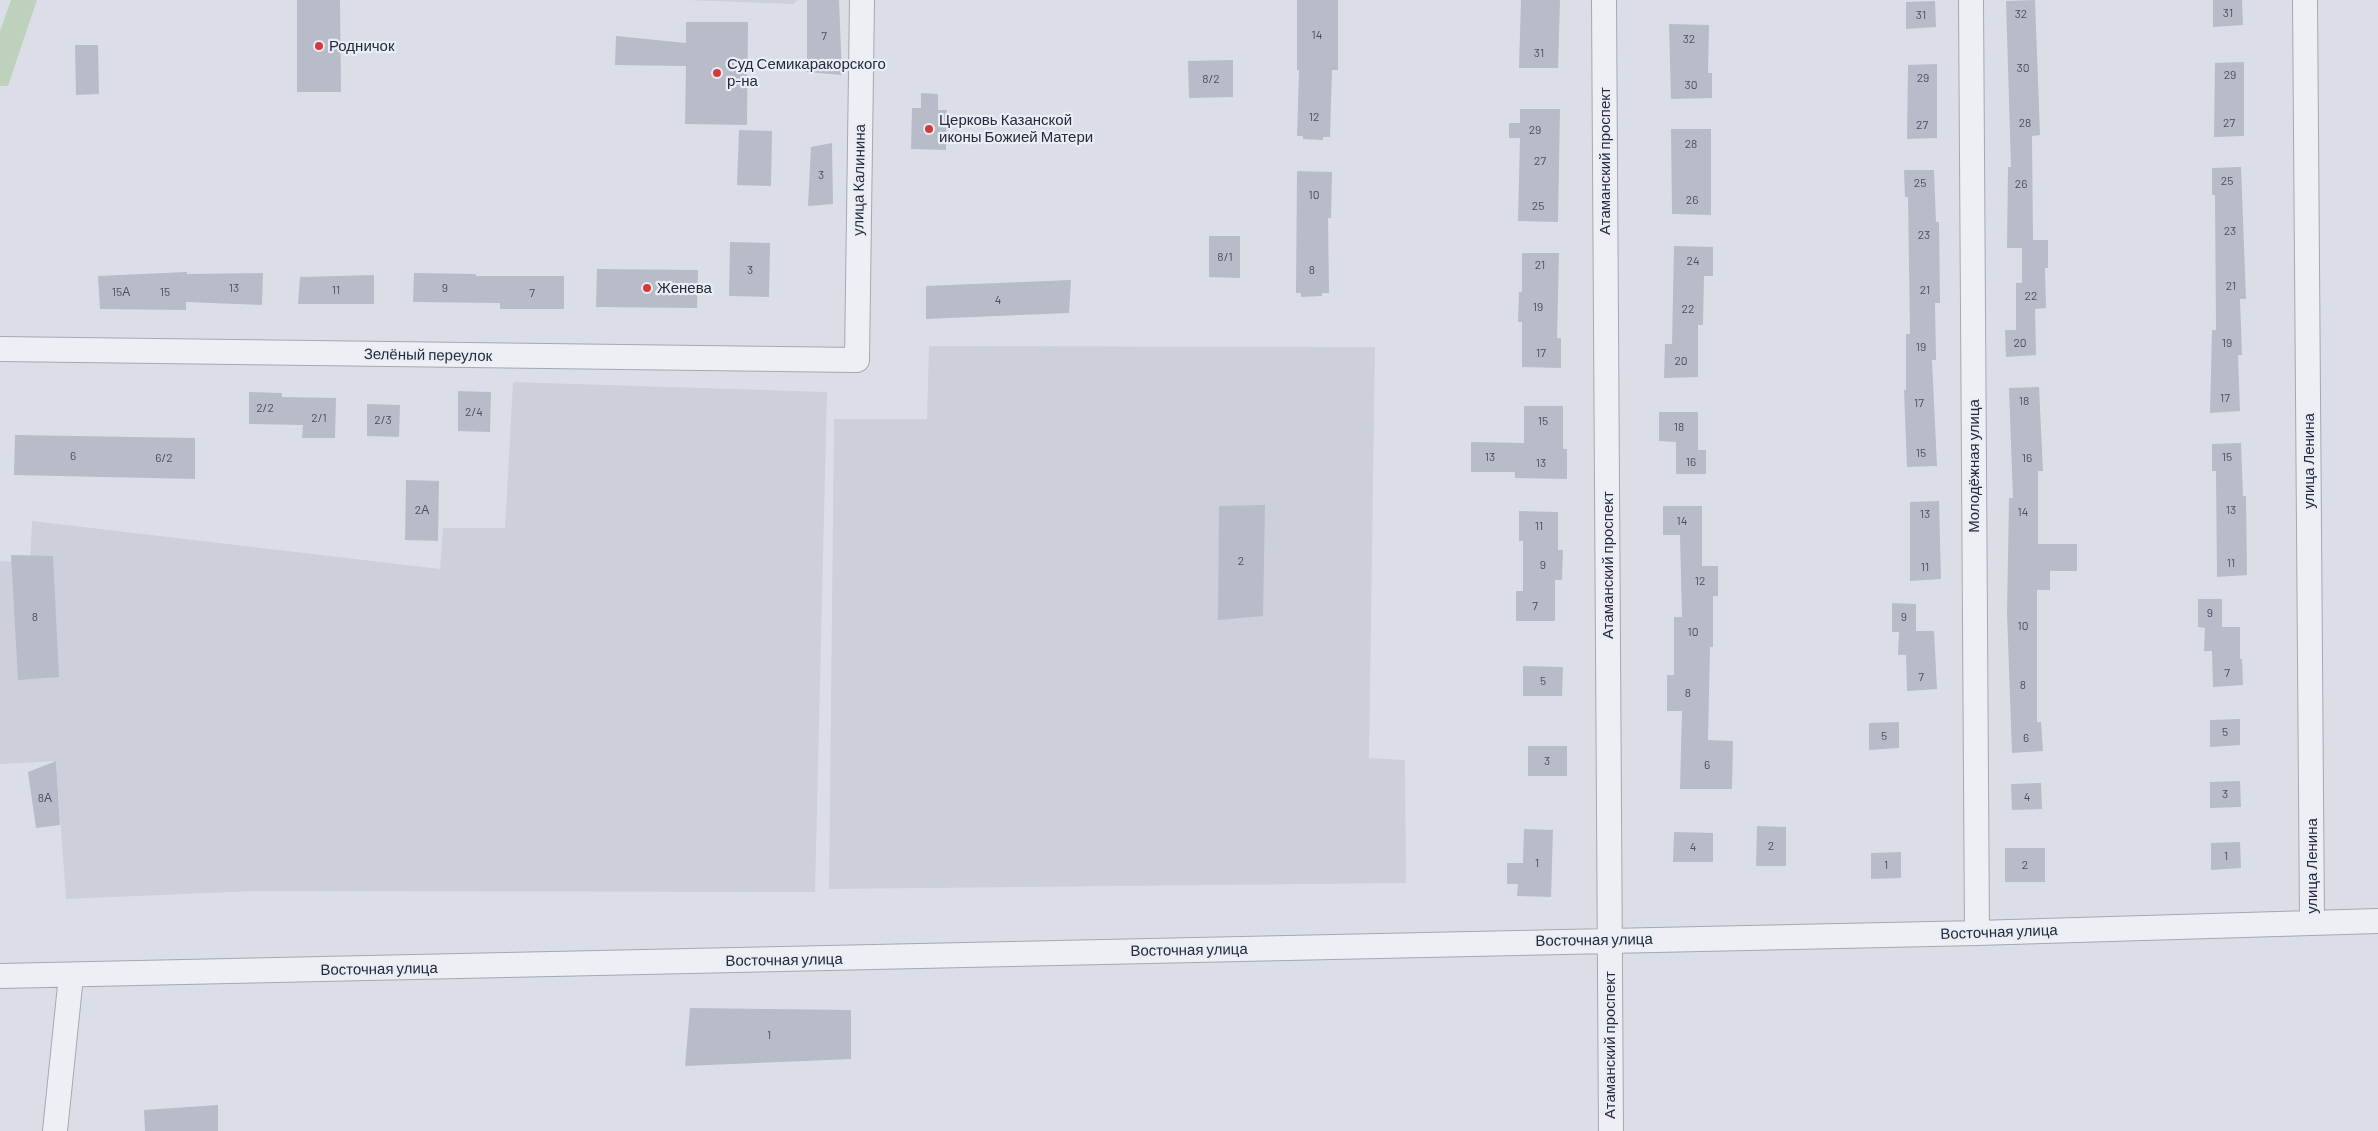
<!DOCTYPE html>
<meta charset="utf-8">
<style>
body{margin:0}
canvas{display:block;background:#dbdee6}
</style>
<canvas width="2378" height="1131"></canvas>
<script>
const c = document.querySelector('canvas').getContext('2d');
c.lineJoin = 'round';
function paint(path, color) { c.fillStyle = color; c.fill(path, 'evenodd'); }
function stroke(path, color, width, dash) { c.strokeStyle = color; c.lineWidth = width; c.lineCap = dash ? 'butt' : 'round'; c.setLineDash(dash || []); c.stroke(path); }
function write(font, color, halo, rows, align = 'center') {
  c.font = font + ' Barlow,sans-serif'; c.lineWidth = 4.5; c.setLineDash([]); c.textBaseline = 'middle'; c.strokeStyle = halo; c.fillStyle = color; for (const [text, x, y, turn = 0] of rows) {
    c.save(); c.translate(x, y); c.rotate((+turn || 0) * Math.PI / 180); c.textAlign = isNaN(turn) ? turn : align; if (halo) c.strokeText(text, 0, 0); c.fillText(text, 0, 0); c.restore();
  }
}
paint(new Path2D(`
 M685,0h112l-3,4z
 M929,346l446,1 -6,411 36,2 1,123 -577,6 5,-470h93z
 M513,382l314,10 -12,500 -560,-1 -189,8 -10,-138 -56,3v-203l30,2 2,-42 408,48 3,-41h62z`), '#cdd0db');
paint(new Path2D(`
 M11,0h26l-29,86h-8v-55z`), '#bed1bc');
paint(new Path2D(`
 M297,0h43l1,92h-44z
 M807,0h32l3,75 -35,-3z
 M1297,0h41v70h-6l-2,67h-7v3l-20,-1v-3h-6l2,-66h-2z
 M1521,0h39l-2,68h-39z
 M2035,0l5,135 -8,1 1,104h15v28h-3l1,40 -11,1 1,46 -30,2 -1,-27h11v-47h6v-35h-15l1,-81h3l-5,-166z
 M2213,0h29l1,25 -30,2z
 M1935,1l1,26 -30,2v-27z
 M686,22h62l-1,103 -62,-1 1,-58 -71,-1 1,-29 70,7z
 M1669,24l40,1 -1,48h4v25l-41,1z
 M75,45h23l1,49 -23,1z
 M1233,60v37l-44,1 -1,-37z
 M2244,62v74l-30,1 1,-74z
 M1937,64v74l-30,1 1,-74z
 M921,93l17,1v16h9l-1,40 -35,-1 1,-41h9z
 M1520,109h40l-2,113 -40,-1 2,-83h-11v-15h11z
 M1671,129h40v86l-39,-1z
 M739,130l33,1 -1,55 -34,-1z
 M832,143l1,61 -25,2 3,-59z
 M2241,167l5,132h-6l2,56h-4l2,56 -30,2 2,-83h4l-1,-135h-3v-27z
 M1904,170h30l2,52h3l1,81h-5l1,57h-4l5,106 -30,1 -3,-77h2v-56h4l-2,-137h-3z
 M1297,171l35,1 -1,46h-3l1,75h-7v3l-21,1v-4h-5z
 M1209,236h31v42l-31,-1z
 M730,242l40,1 -1,54 -40,-1z
 M1674,246l39,1v29h-9l-1,49h-5v52l-34,1 1,-34h7z
 M1522,253h37l-2,85h4v30l-39,-1v-45h-4l1,-30h3z
 M597,269l101,1 -1,38 -101,-1z
 M187,272v2l76,-1 -1,32 -76,-3v8l-86,-1 -2,-33z
 M414,273l62,1v2h88v33h-64v-6l-87,-1z
 M374,275v29h-76l2,-27z
 M1071,280l-2,33 -143,6v-33z
 M2039,387l4,84h-5v73h39v27h-27v19h-13v132h4l2,29 -31,2 -5,-140 2,-115h4l-4,-110z
 M458,391l33,1 -1,40 -32,-1z
 M249,392l33,1v4l54,1 -1,40h-33l1,-13 -54,-1z
 M367,404l33,1 -1,32 -32,-1z
 M1524,406h39v43h4v30l-52,-1v-6h-44v-30l53,1z
 M1659,412h39v38h8v24h-30v-32l-17,-1z
 M15,435l180,3v41l-181,-4z
 M2241,443l2,53h3l1,79 -30,2 -1,-106h-4v-27z
 M406,480l33,1 -1,60 -33,-1z
 M1939,501l2,78 -31,2v-79z
 M1265,505l-2,111 -45,4 1,-114z
 M1663,506h39v60h16v30h-5v51h-3l-2,93 25,1 -1,48h-52l2,-78h-15v-36h7v-58h8l-2,-82h-17z
 M1519,511l39,1v38h5l-1,30h-7v41h-39v-30h7v-50h-4z
 M11,555l42,1 6,121 -41,3z
 M2198,599h24v28h18v32h2l1,26 -30,2 -1,-36h-8l1,-23 -7,-1z
 M1892,603l24,1v27h18l3,58 -30,2 -1,-36h-8l1,-23h-7z
 M1523,666l40,1 -1,29h-39z
 M2240,719v26l-30,2v-27z
 M1899,722v26l-30,2v-27z
 M1528,746h39v30h-39z
 M56,761l4,64 -24,3 -8,-56z
 M2240,781l1,26 -31,1v-26z
 M2041,783l1,26 -30,1 -1,-26z
 M1757,826l29,1v39h-30z
 M1524,829l29,1 -2,67 -34,-1 1,-12h-11v-21h16z
 M1674,832l39,1v29h-40z
 M2240,842l1,26 -30,2v-27z
 M2005,848h40v34h-40z
 M1901,852v26l-30,1v-26z
 M690,1008l161,2v49l-166,7z
 M218,1105v26h-73l-1,-21z`), '#b8bcc9');
const minor = new Path2D(`
 M1604,0l7,1131
 M1971,0l6,933
 M2305,0l7,922
 M0,349l857,11 5,-360
 M0,976l1977,-43 401,-12
 M55,1131l16,-155`);
stroke(minor, '#a4a8b3', 26);
stroke(minor, '#eeeff5', 24);
for (const [x, y, r, color] of [
 [319,46,5,"#d23b3a"],
 [717,73,5,"#d23b3a"],
 [929,129,5,"#d23b3a"],
 [647,288,5,"#d23b3a"]
]) { const dot = new Path2D(); dot.arc(x, y, r, 0, 2 * Math.PI); c.fillStyle = color; c.fill(dot); stroke(dot, '#eaedf4', 2); }
write('12px', '#4a4e60', null, [
 ["31",2228,13],
 ["32",2021,14],
 ["31",1921,15],
 ["14",1317,35],
 ["7",824,36],
 ["32",1689,39],
 ["31",1539,53],
 ["30",2023,68],
 ["29",2230,75],
 ["29",1923,78],
 ["8/2",1211,79],
 ["30",1691,85],
 ["12",1314,117],
 ["28",2025,123],
 ["27",2229,123],
 ["27",1922,125],
 ["29",1535,130],
 ["28",1691,144],
 ["27",1540,161],
 ["3",821,175],
 ["25",2227,181],
 ["25",1920,183],
 ["26",2021,184],
 ["10",1314,195],
 ["26",1692,200],
 ["25",1538,206],
 ["23",2230,231],
 ["23",1924,235],
 ["8/1",1225,257],
 ["24",1693,261],
 ["21",1540,265],
 ["3",750,270],
 ["8",1312,270],
 ["21",2231,286],
 ["13",234,288],
 ["9",445,288],
 ["11",336,290],
 ["21",1925,290],
 ["15А",121,292],
 ["15",165,292],
 ["7",532,293],
 ["22",2031,296],
 ["4",998,300],
 ["19",1538,307],
 ["22",1688,309],
 ["20",2020,343],
 ["19",2227,343],
 ["19",1921,347],
 ["17",1541,353],
 ["20",1681,361],
 ["17",2225,398],
 ["18",2024,401],
 ["17",1919,403],
 ["2/2",265,408],
 ["2/4",474,412],
 ["2/1",319,418],
 ["2/3",383,420],
 ["15",1543,421],
 ["18",1679,427],
 ["15",1921,453],
 ["6",73,456],
 ["13",1490,457],
 ["15",2227,457],
 ["6/2",164,458],
 ["16",2027,458],
 ["16",1691,462],
 ["13",1541,463],
 ["2А",422,510],
 ["13",2231,510],
 ["14",2023,512],
 ["13",1925,514],
 ["14",1682,521],
 ["11",1539,526],
 ["2",1241,561],
 ["11",2231,563],
 ["9",1543,565],
 ["11",1925,567],
 ["12",1700,581],
 ["7",1535,606],
 ["9",2210,613],
 ["8",35,617],
 ["9",1904,617],
 ["10",2023,626],
 ["10",1693,632],
 ["7",2227,673],
 ["7",1921,677],
 ["5",1543,681],
 ["8",2023,685],
 ["8",1688,693],
 ["5",2225,732],
 ["5",1884,736],
 ["6",2026,738],
 ["3",1547,761],
 ["6",1707,765],
 ["3",2225,794],
 ["4",2027,797],
 ["8А",45,798],
 ["2",1771,846],
 ["4",1693,847],
 ["1",2226,856],
 ["1",1537,863],
 ["1",1886,865],
 ["2",2025,865],
 ["1",769,1035]
]);
write('15px', '#252a3d', '#eaedf4', [
 ["Родничок",329,46],
 ["Суд Семикаракорского",727,64],
 ["р-на",727,81],
 ["Церковь Казанской",939,120],
 ["иконы Божией Матери",939,137],
 ["Женева",657,288]
], 'left');
write('15px', '#252a3d', '#eaedf4', [
 ["Атаманский проспект",1605,161,-90],
 ["улица Калинина",859,180,-89],
 ["Зелёный переулок",428,355,1],
 ["улица Ленина",2309,461,-90],
 ["Молодёжная улица",1974,466,-90],
 ["Атаманский проспект",1608,565,-90],
 ["улица Ленина",2312,866,-90],
 ["Восточная улица",1999,932,-2],
 ["Восточная улица",1594,940,-1],
 ["Восточная улица",1189,950,-1],
 ["Восточная улица",784,960,-1],
 ["Восточная улица",379,969,-1],
 ["Атаманский проспект",1610,1045,-90]
]);
</script>
